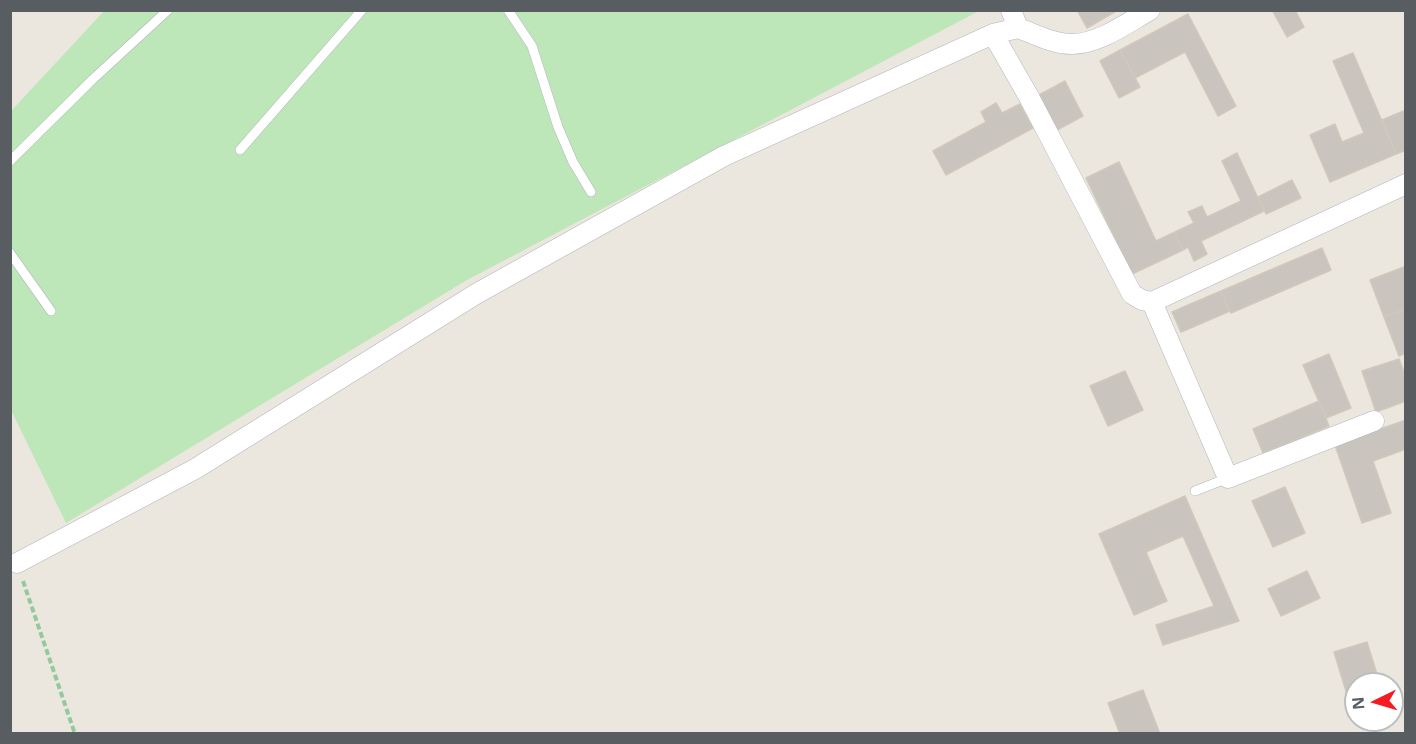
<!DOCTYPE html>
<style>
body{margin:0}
#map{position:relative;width:1416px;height:744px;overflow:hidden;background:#ece7de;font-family:"Open Sans",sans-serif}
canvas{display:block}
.frame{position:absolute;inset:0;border:12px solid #575d61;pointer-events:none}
.north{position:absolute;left:1344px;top:672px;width:60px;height:60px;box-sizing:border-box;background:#fff;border:2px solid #bcbec0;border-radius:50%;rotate:265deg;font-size:16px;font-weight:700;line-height:24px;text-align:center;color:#575d61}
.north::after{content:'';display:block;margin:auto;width:21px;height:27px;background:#f61a23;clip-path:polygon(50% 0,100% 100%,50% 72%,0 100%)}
</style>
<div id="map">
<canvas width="1416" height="744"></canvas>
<div class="frame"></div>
<div class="north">N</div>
</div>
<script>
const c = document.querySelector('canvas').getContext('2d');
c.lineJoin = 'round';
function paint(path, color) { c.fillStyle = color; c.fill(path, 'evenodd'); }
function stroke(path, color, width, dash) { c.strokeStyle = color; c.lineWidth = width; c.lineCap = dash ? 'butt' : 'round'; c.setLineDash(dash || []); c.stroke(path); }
paint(new Path2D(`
 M104,11h875l-512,269 -401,243 -55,-113v-299z`), '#bde7b8');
const building = new Path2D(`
 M1077,10h41l-31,18z
 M1272,10h23l9,17 -17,10z
 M1188,14l48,92 -18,10 -33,-64 -50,26 -15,-28z
 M1120,50l20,37 -21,11 -19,-37z
 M1353,53l43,101 -66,28 -20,-47 25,-11 7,18 22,-9 -31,-72z
 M1065,81l18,35 -26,14 -18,-35z
 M996,103l6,10 18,-9 13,24 -87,47 -13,-24 53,-29 -5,-10z
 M1406,110v40l-10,4 -14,-34z
 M1237,153l27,58 -63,30 6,13 -13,7 -6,-14 -5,3 -8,-18 19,-9 -6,-11 14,-6 5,11 34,-16 -19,-40z
 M1119,162l37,79 19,-9 8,18 -51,24 -46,-96z
 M1292,180l9,18 -35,16 -8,-17z
 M1322,248l9,22 -100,43 -10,-22z
 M1404,267l2,4v38l-22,8 -14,-37z
 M1221,291l9,20 -49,21 -9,-20z
 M1406,309v44l-7,3 -15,-39z
 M1329,354l22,54 -25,10 -23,-53z
 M1399,359l7,18v24l-30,11 -14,-41z
 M1125,371l18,39 -35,16 -18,-40z
 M1319,401l10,25 -66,27 -10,-24z
 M1406,420v29l-33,12 18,52 -29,10 -27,-78z
 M1285,487l20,46 -32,14 -21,-46z
 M1185,496l54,125 -76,24 -7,-20 58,-19 -31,-70 -37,16 21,49 -33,14 -35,-81z
 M1307,571l13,27 -39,18 -13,-27z
 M1367,642l13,42h-24v36h12l-12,4 -22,-72z
 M1143,690l17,44h-40l-12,-31z`);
paint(building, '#c9c4bd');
stroke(building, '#d1c8bc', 1.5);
const service = new Path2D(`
 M508,10l24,36 26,81 15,35 18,30
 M240,150l122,-140
 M10,161l82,-81 76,-70
 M10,253l41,58
 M1195,491l33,-13`);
const minor = new Path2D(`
 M1018,28c17,6 35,16 54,16 27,0 55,-21 78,-34
 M993,34l36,63 103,197 10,6 10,2 76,176 146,-57
 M1152,302l254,-118
 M17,563l178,-94 281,-175 248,-138 269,-122 25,-6 -7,-18`);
stroke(service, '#b1b6bb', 10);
stroke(minor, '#b1b6bb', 21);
stroke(new Path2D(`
 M23,581l52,153`), '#92ca9b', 4, [6, 3]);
stroke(service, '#fff', 9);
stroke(minor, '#fff', 20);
</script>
